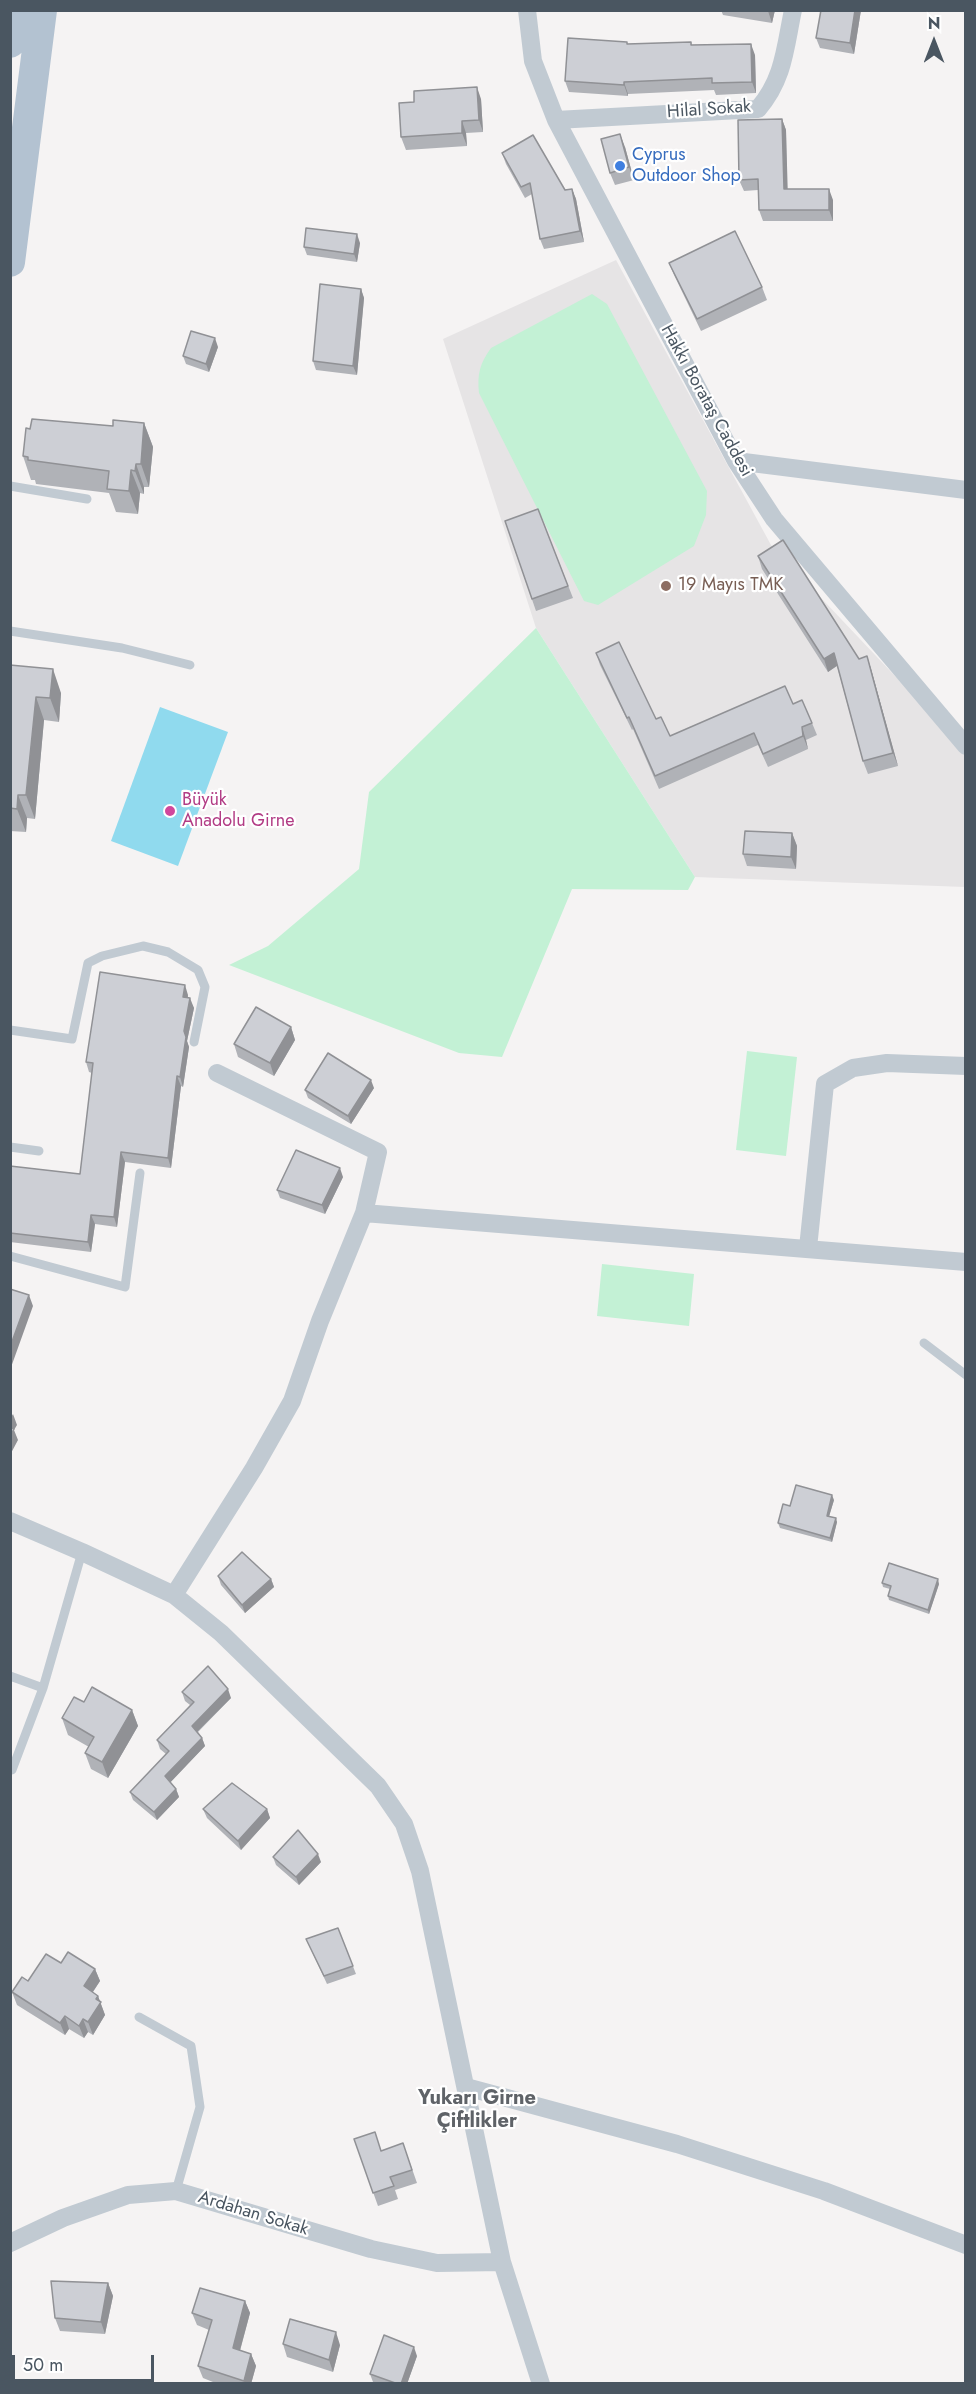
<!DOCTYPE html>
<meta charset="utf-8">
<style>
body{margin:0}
#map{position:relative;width:976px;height:2394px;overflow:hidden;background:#f5f3f3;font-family:Jost,sans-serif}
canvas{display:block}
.frame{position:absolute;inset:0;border:12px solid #4a5661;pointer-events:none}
.north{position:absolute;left:904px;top:12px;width:60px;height:60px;-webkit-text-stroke:4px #fff;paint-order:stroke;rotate:0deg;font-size:16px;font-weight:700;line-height:24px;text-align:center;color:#4a5661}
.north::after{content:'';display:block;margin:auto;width:21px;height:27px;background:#4a5661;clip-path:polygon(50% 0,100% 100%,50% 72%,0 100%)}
.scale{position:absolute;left:12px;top:2355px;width:142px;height:27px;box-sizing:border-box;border:3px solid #4a5661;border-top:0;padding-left:8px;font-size:18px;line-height:21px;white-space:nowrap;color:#4a5661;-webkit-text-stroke:4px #fff;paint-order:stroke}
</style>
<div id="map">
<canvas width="976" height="2394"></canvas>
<div class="frame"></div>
<div class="north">N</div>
<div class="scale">50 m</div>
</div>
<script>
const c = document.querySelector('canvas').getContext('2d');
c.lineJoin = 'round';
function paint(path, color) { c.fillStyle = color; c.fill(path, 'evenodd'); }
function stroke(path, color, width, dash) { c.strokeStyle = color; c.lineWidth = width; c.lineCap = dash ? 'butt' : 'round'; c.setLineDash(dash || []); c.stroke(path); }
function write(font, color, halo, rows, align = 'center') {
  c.font = font + ' Jost,sans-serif'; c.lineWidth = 4.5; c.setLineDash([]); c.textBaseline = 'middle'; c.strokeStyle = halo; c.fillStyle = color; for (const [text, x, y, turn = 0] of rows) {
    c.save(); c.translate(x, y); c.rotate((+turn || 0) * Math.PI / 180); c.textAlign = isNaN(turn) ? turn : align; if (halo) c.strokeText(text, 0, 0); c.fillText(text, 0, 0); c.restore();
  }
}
paint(new Path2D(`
 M616,260l155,285 194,205v137l-270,-10 -159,-249 -93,-289z`), '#e6e4e5');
paint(new Path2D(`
 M592,294l15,10 100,187 -1,24 -12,31 -96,59 -14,-4 -105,-208c-2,-19 1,-30 12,-45z
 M536,628l159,249 -7,13 -116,-1 -70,168 -43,-4 -230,-88 39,-19 91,-77 10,-77z
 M747,1051l50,6 -11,99 -50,-6z
 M602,1264l92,10 -5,52 -92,-10z`), '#c3f1d5');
paint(new Path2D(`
 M160,707l68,25 -50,134 -67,-25z`), '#90daee');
stroke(new Path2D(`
 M10,486l77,13
 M10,631l112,17 68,17
 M10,1030l62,9 16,-76 14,-7 41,-10 25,6 30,18 7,17 -11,55
 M10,1147l29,4
 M10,1256l115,31 15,-114
 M924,1343l42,32
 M10,1676l33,12
 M12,1770l31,-82 39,-136
 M139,2017l52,29 9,61 -24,84`), '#c1cad2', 9);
stroke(new Path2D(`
 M527,10l6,51 23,59 180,341 38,58 192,227
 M556,120l202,-11c26,-30 27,-61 35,-99
 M736,461l230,29
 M364,1213l602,49
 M808,1248l17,-164 28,-16 34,-5 79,3
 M10,1521l72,31 92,43 47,38 157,153 26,38 16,47 82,391 39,122
 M174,1595l80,-127 38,-67 28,-80 44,-108 14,-61 -161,-79
 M466,2087l211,57 147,47 142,54
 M10,2243l53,-25 65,-23 48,-4 195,58 66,14 65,-1`), '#c1cad2', 18);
stroke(new Path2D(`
 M10,43l5,-33
 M10,262l32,-252`), '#b3c2d1', 30);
paint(new Path2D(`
 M721,10h54l-3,13 -49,-8z
 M861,10l-7,44 -34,-6 -4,-10z
 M627,42v2l64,-2 1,3 63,10 1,38 -40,2 -2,-5 -86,4v2l-59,-4 -4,-11z
 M481,99l2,33 -17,1 1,13 -61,4 -5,-13z
 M782,119l4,11 1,59 46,11v21h-70l-4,-11 -1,-20 -14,1 -5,-11z
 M625,147l9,33 -19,5 -5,-12z
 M502,153l63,37 7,-1 4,10 8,43 -40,7 -4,-10 -8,-45 -7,4 -19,-34z
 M360,243l-3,19 -50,-7 -3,-8z
 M669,263l93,24 5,13 -66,31 -27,-56z
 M361,289l3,9 -7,77 -41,-5 -3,-9z
 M218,347l-9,25 -23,-8 -3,-8z
 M144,423l9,24 -4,40h-5v7l-4,-1 -2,21 -22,-2 -7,-19 -73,-9 -1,-4h-4l-8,-24 90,-30z
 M538,509l35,89 -37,13 -31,-90z
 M758,556l101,103 8,-3 4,13 27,97 -30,8 -5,-13 -26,-95 -9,6 -66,-103z
 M596,653l60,66 14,17 123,-32 19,19 5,12 -11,5 2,9 -40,18 -10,-22 -99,44 -26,-60 -1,1 -32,-65z
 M10,665l51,28 -2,29 -15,-2 -9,99 -8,-1 -1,14 -16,-1z
 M792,833l5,13 -1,23 -49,-3 -4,-12z
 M188,995v3l6,10 -7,33 2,6 -6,40 -2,-1 -10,82 -46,-6 -8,65 -22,-3 -4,28 -81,-10v-76l70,8 12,-101 -3,-1 -3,-10z
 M291,1027l4,13 -21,36 -36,-19 -4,-13z
 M374,1088l-23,36 -43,-26 -3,-8z
 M343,1177l-18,37 -45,-16 -3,-8z
 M834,1500l-5,16 8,6 -5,20 -52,-14 -2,-5 12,-17z
 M218,1576l53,3 3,8 -29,26 -24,-28z
 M882,1583l57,1 -10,30 -40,-14 -1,-4 2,-7 -7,-2z
 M182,1692l49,6 -33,34 4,6 3,8 -35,36 6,7 3,8 -22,23 -24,-20 -3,-8 36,-38 -6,-5 -3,-9 33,-35 -5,-4z
 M84,1702l48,8 6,16 -30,52 -17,-9 -6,-16 4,-6 -21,-12 -6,-17z
 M203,1809h64l3,9 -29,32 -34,-32z
 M273,1857l48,5 -22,23 -23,-20z
 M338,1928l18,46 -29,10 -21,-45z
 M61,1963l34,6 5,12 -7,11 5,4 7,19 -12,20 -5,-3 -4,6 -15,-9 -4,6 -48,-30 -5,-13 16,-11z
 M354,2139l27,12 22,-8 14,40 -22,7 3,9 -20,7z
 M108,2283l5,13 -8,38 -45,-3 -5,-13z
 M245,2301l5,12 -10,38 11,3 5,12 -5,18h-33l-15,-6 -5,-12 11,-36 -12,-5 -5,-12z
 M283,2344l57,1 -7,27 -46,-15z
 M417,2356l-10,28h-31l-3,-2 -3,-8z`), '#b0b2b7');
paint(new Path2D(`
 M775,10l-3,13 -4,-12z
 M855,10h6l-7,44 -4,-11z
 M751,44l4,11 1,38 -4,-11z
 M624,82l4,12v2l-4,-11z
 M477,87l4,12 2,33 -4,-12z
 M782,119l4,11 2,70 -4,-11z
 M462,121l4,12 1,13 -5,-13z
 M620,134l5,13 9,33 -5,-13z
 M572,189l4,10 8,43 -4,-11z
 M829,189l4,11v21l-4,-11z
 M357,234l3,9 -3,19 -3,-8z
 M361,289l3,9 -7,77 -4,-9z
 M215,338l3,9 -9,25 -3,-8z
 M144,423l9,24 -4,40 -8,-23z
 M136,464l8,23v7l-9,-23z
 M131,470l9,23 -2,21 -9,-23z
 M834,653l4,12 -10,7 -4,-13z
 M867,656l4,13 27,97 -5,-13z
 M53,669l8,24 -2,29 -9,-24z
 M36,697l8,23 -9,99 -9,-24z
 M802,727l4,13 2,9 -5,-13z
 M18,795l9,23 -1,14 -9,-23z
 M792,833l5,13 -1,23 -5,-12z
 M185,985l3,10 -2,12 -3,-10z
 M190,998l4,10 -7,33 2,6 -6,40 -3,-10 4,-46z
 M291,1027l4,13 -21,36 -4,-13z
 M177,1076l4,10 -10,82 -3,-10z
 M371,1080l3,8 -23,36 -3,-8z
 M121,1152l4,10 -8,65 -3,-10z
 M340,1168l3,9 -18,37 -3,-9z
 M91,1215l4,9 -4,28 -3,-10z
 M29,1295l4,11 -23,64v-23z
 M13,1414l4,11 -3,5 4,10 -8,15v-36z
 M832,1495l2,5 -6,20 -1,-4z
 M836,1518l1,4 -5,20 -2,-4z
 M271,1579l3,8 -29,26 -3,-8z
 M938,1579l1,5 -10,30 -1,-4z
 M228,1689l3,9 -36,36 -3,-8z
 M132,1710l6,16 -30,52 -6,-16z
 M202,1738l3,8 -37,39 -3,-9z
 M176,1789l3,8 -22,23 -3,-8z
 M267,1809l3,9 -29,32 -3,-9z
 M318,1854l3,8 -22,23 -3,-8z
 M95,1969l5,12 -12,18 -4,-13z
 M98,1996l7,19 -12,20 -5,-13z
 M65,2016l4,13 -4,6 -5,-12z
 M83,2019l5,13 -4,6 -5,-12z
 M108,2283l5,13 -8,38 -4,-12z
 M245,2301l5,12 -13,48 -4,-13z
 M336,2332l4,13 -7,27 -4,-12z
 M414,2347l3,9 -10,28h-6z
 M251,2354l5,12 -5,18h-6l-1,-3z`), '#909195');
const building = new Path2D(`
 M821,10h34l-5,33 -34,-5z
 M568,38l59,4v2l64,-2v3l60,-1 1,38 -40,1v-5l-88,4v3l-59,-4z
 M477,87l2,33 -17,1v12l-61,4 -2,-34 15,-1v-11z
 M782,119l2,70h45v21h-70l-1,-31 -19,1 -1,-60z
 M620,134l9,33 -19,6 -9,-34z
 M533,135l32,55 7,-1 8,42 -40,8 -10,-56 -9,4 -19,-34z
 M306,228l51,6 -3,20 -50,-7z
 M735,231l27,56 -65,32 -28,-56z
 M320,284l41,5 -8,77 -40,-5z
 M191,331l24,7 -9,26 -23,-8z
 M32,419l81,7v-6l31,3 -3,41h-5l-1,7 -4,-1 -2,21 -22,-2 2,-18 -81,-11v-3l-5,-1 3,-28 4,1z
 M538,509l30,77 -36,13 -27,-78z
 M783,540l76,119 8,-3 26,97 -30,8 -29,-108 -10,6 -66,-103z
 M619,642l37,77 5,-2 9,19 115,-50 8,18 9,-4 10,23 -10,4 1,9 -40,18 -9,-21 -99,43 -26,-59 -2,1 -31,-65z
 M10,665l43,4 -3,29 -14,-1 -10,98h-8l-1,14 -7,-1z
 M745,831l47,2 -1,24 -48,-3z
 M100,972l85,13 -2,12 7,1 -6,33 2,6 -6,40 -3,-1 -9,82 -47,-6 -7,65 -23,-2 -3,27 -78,-9v-67l70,8 13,-111 -7,-1z
 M256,1007l35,20 -21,36 -36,-19z
 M328,1053l43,27 -23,36 -43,-26z
 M296,1150l44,18 -18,37 -45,-15z
 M10,1289l19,6 -19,52z
 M10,1427l4,2 -4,7z
 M796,1485l36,10 -5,21 9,2 -6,20 -52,-15 5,-19 7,2z
 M242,1552l29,27 -29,26 -24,-29z
 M889,1563l49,16 -10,31 -40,-14 3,-10 -9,-3z
 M208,1666l20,23 -36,37 10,12 -37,38 11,13 -22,23 -24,-20 39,-41 -12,-11 37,-38 -12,-10z
 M92,1687l40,23 -30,52 -17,-9 9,-16 -32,-19 12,-21 10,5z
 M232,1783l35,26 -29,32 -35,-32z
 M298,1830l20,24 -22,23 -23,-20z
 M338,1928l15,38 -29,10 -18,-37z
 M68,1952l27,17 -11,17 14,10 -2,3 5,3 -13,20 -5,-3 -4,7 -14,-10 -5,7 -48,-31 10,-15 6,4 18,-27 15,9z
 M375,2132l6,19 22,-8 9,27 -22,7 4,9 -21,7 -19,-54z
 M51,2281l57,2 -7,39 -46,-4z
 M200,2288l45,13 -12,47 18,6 -7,27 -46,-15 14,-46 -20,-7z
 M290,2319l46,13 -7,28 -46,-16z
 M384,2335l30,12 -13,37h-3l-28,-10z`);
paint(building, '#cdcfd5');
stroke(building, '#909195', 1.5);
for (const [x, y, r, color] of [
 [620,166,6,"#3f7fe0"],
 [666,586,6,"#8d6e63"],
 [170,811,6,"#d1479c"]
]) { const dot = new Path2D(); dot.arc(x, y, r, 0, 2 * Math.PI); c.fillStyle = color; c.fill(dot); stroke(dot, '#fff', 2); }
write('18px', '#4a5661', '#fff', [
 ["Hilal Sokak",709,110,-4],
 ["Hakkı Borataş Caddesi",706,401,61],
 ["Ardahan Sokak",253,2214,17]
]);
write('18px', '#366cbe', '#fff', [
 ["Cyprus",632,156],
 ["Outdoor Shop",632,177]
], 'left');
write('18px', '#785e54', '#fff', [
 ["19 Mayıs TMK",678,586]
], 'left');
write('18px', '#b23c85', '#fff', [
 ["Büyük",182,801],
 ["Anadolu Girne",182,822]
], 'left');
write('bold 20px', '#5f6368', '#fff', [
 ["Yukarı Girne",477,2099],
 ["Çiftlikler",477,2122]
]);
</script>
